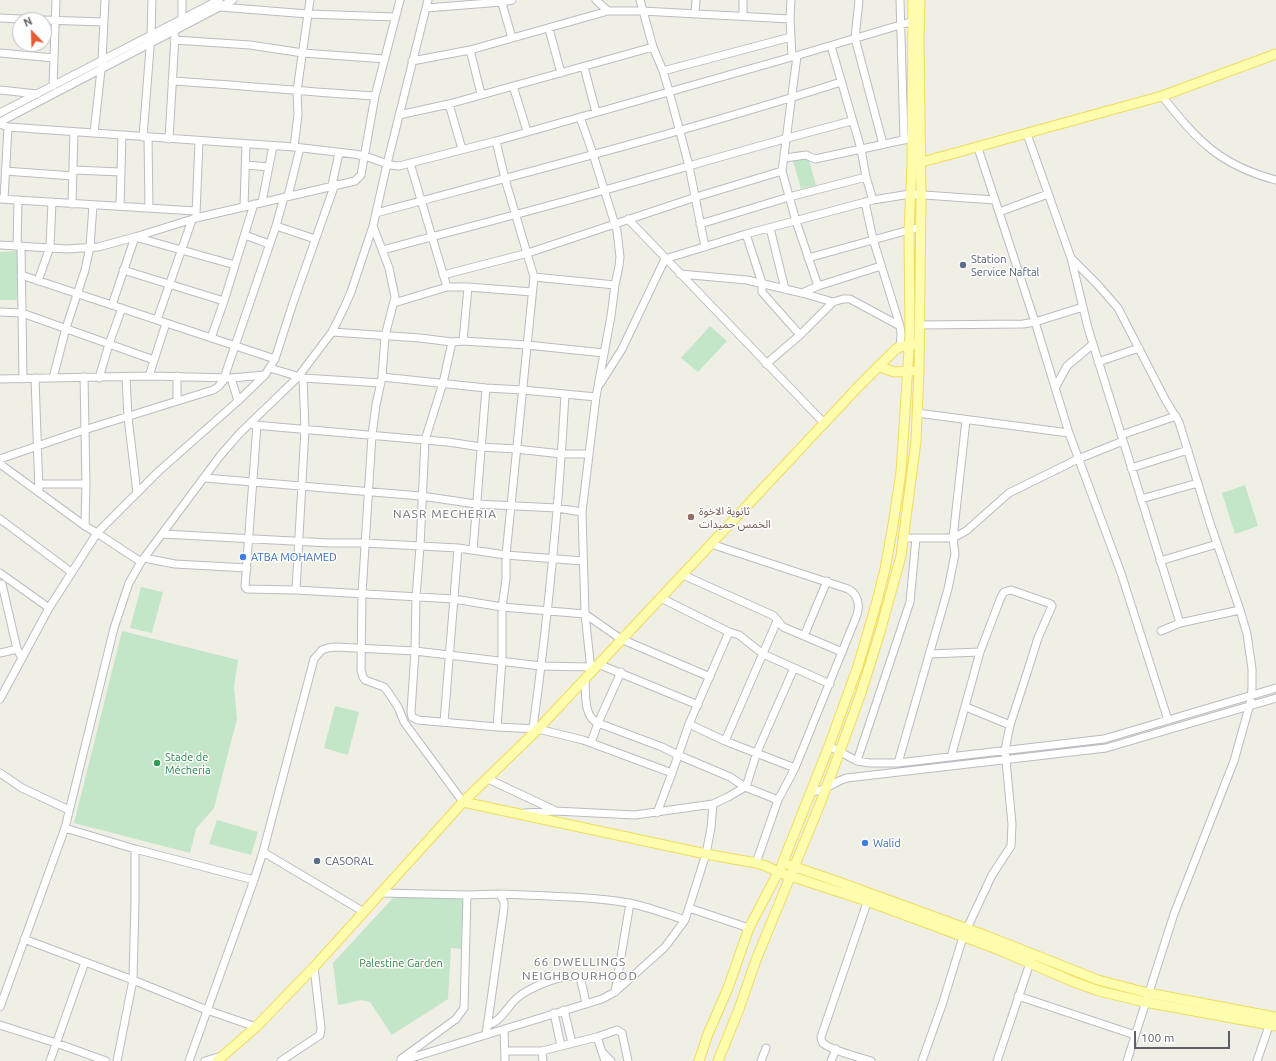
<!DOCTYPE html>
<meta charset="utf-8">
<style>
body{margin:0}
#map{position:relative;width:1276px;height:1061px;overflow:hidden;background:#f0efe6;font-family:Ubuntu,sans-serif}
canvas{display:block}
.north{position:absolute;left:12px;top:12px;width:40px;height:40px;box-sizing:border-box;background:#fff;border:1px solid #bebfc2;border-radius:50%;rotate:337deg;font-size:11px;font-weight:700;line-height:16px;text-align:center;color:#5d6066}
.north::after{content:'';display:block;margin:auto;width:14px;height:18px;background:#e75c34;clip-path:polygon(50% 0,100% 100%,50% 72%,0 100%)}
.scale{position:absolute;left:1134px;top:1031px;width:96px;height:18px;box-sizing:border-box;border:2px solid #5d6066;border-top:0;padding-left:5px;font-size:12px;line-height:14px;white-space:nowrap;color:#5d6066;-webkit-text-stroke:3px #fff;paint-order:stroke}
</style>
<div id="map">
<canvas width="1276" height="1061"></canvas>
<div class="north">N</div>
<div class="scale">100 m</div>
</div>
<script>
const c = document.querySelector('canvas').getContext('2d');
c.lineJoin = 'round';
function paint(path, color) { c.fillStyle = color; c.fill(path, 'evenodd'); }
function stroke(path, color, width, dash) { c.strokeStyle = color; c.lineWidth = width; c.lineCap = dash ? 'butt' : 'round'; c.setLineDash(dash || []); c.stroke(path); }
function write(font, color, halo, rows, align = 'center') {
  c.font = font + ' Ubuntu,"Noto Sans Arabic",sans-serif'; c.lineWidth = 3; c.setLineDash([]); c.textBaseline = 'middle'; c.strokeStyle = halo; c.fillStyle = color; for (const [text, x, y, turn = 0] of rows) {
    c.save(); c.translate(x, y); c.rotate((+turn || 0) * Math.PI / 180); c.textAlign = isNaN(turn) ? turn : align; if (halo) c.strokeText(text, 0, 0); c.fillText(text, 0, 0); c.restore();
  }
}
paint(new Path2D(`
 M808,157l8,28 -15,4 -8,-28z
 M17,251v49h-17v-48z
 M710,326l17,15 -29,31 -17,-14z
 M1245,485l13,41 -23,8 -13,-41z
 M141,587l22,5 -11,41 -22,-5z
 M122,631l116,29 -4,27 3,32 -23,89 -18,21 -6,24 -116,-30z
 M335,706l24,6 -11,43 -24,-7z
 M217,820l41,12 -7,23 -42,-11z
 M393,898h70l-2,51 -10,-1 -3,51 -56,36 -22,-33 -8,-2 -24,5 -5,-42z`), '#c3e6c8');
const minor = new Path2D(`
 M182,0v20
 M501,0l11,38
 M596,0l12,11h34l148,8
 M640,0l13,47 10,24 6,20 20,75 16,81
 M791,0l-1,19 2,38
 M859,0l-4,38 28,106
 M900,0l4,140
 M220,7l88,7 87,3
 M426,8l76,-6 10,-2
 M695,14l1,-14
 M743,16v-16
 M0,18l42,2
 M44,20l60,2
 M549,29l12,44
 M174,40l76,5 53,8 82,6
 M831,46l30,103 5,28 7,23
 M470,50l11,44
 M0,53l54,5
 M797,56l-15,115 14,50 22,65
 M412,61l58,-11 138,-39
 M584,67l12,45
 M663,71l128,-34
 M172,81c68,4 135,11 203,15
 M53,86l3,-86
 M513,86l14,45
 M0,90l37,4
 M1162,96c35,44 57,69 114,84
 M449,104l13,45
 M0,113l219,-113
 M399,115l50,-11 204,-57
 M580,117l13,37 24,77 3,26 -1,9 -4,19 -4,31 -15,81 -14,115 3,102 6,56
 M0,122l233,-122
 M0,124l8,3 286,20 60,7 11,2 25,9 9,1 97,-25 296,-84 125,-37
 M94,133l8,-72 3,-61
 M1027,134l44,124 17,70 92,295 60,-13
 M143,137l8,-102 1,-35
 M148,137l1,71
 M169,139l6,-103
 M496,141l9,38 29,98 -28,278v24l-4,28v53l-5,67
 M294,147l4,-32 -1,-24 13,-91
 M978,148l57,174 34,111 52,140 47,147
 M785,158l21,-3 9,4 93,-20
 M410,163l37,124
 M246,165l23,2
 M73,170l48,2
 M5,171l68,5
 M332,185l7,-32
 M288,196l12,-48
 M0,199l196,12
 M4,199l4,-72
 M262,202l11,-56
 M865,202l8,37 27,87 1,8 -1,13
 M72,204l2,-72
 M120,206l2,-71
 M244,207l2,-63
 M999,212l49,-18
 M376,213c156,-42 312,-82 465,-131
 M196,214l3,-73
 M628,219l197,205
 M700,224l89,-27 77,-20
 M276,226l39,13
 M373,226l16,42 6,29 -10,39 -3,41 -6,28 -4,30 -10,159 -1,76 2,7 2,3 19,7 4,5 10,15 6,15 59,80
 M770,228l15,61
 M746,234l16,49v9l38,43
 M245,235l24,9
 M0,245l67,4 31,-2 37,-10 61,-19 159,-37 6,-6 14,-79 25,-96
 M17,246l1,-46
 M21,246l2,133
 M383,250c74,-20 148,-39 222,-60 82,-23 164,-48 247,-69
 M808,258l112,-31
 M1071,258l26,26 21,24 48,93 13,21 31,101 30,87 7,24 5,35v19l-1,12 -17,61 -60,153 -47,147
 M123,270l101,31
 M680,274l67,6 55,13 31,9 10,-3h7l50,27
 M21,275l254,84
 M443,275l85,-22 168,-56 86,-26
 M534,277l81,8
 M38,281l12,-34 2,-45
 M802,293l16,-7 63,-20
 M394,303l53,-16h21l64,5
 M112,305l23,-68 100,28
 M0,312l22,1 132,47
 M157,320l35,-100
 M919,325l104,-1 12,-2 48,-15
 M332,332l88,6 32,4 11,-1 64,4 77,8
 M211,338l13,-37 30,-97
 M463,341l5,-54
 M452,342l-9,41 -18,57 -5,107 -4,50 -1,54 -4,61 1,5 6,3 79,7 41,2 45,11 89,33
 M1098,362l41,-14
 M766,364l34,-29 33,-33
 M270,368l33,10 78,5
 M149,376l17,-53
 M177,376v25
 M84,377l2,107 -1,42
 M126,377l2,40 9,76
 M382,377l104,11 37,2 73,7
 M35,378l4,114
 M53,378l13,-50 19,-58 5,-23 3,-42
 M99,378l10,-34 13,-36
 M231,378l7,23
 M0,379l149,-3 82,2 34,-3
 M600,384l22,-35 43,-90 81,-25 127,-34 37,-6 85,6
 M1055,388l12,-22 26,-22
 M917,413l152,20
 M254,425l194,17 33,5 35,2 46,5h27
 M257,425l-12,162 2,2 49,1 158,9 48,8 83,7 36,25 89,38
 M1121,435l55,-19
 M0,459l84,-29 129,-40 5,-3 5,-6 53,-155 8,-29
 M0,464l85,62 12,7 -48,75 -49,91
 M1131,468l57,-18
 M205,478l216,18 55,8 81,4 25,4
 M39,484h47
 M1141,499l57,-16
 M0,519l71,53
 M163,534l166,9h36l93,5 48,7 77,6
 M904,538h49l13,-7 43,-38 69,-34 45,-18
 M711,544l137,45c10,5 12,16 9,26l-62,153 -17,32 -22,63
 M473,550l13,-162
 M144,558l31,6 72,4
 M1160,561l57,-17
 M141,562l-44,-29 62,-62 79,-70 27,-26 10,-16 18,-56 42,-119
 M0,573l49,35
 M683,575l87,39 4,2 9,11 59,25
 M2,584l15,65 5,9
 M296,590l9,-161 -2,-51
 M661,598l68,34 10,3 24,19 67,30
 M1161,631l19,-8
 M804,636l23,-55
 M0,653l17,-4
 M929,654l51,-2
 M598,664l100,41
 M585,679c1,13 -2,38 13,44l23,-51
 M966,707l44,18
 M444,722l14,-174
 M689,724l36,17 70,27
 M533,728c15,-111 26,-222 32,-334
 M725,741l52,-120
 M591,743l7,-20 64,24 16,8 52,22 15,10
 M829,746l28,15 13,2h28l206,-24 172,-51
 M857,761l53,-159 6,-64
 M898,763l50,-174 7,-35 -2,-16 13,-118
 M0,773l22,15 47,22
 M488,779l66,31
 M746,787l11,-35 37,-84
 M811,791c14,2 23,-10 36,-13l259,-30 170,-50
 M525,813l30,-2 80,4 78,-11 15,-7 17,-10 33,13
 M657,813l15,-40 17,-49 40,-92
 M65,828l70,21 119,31
 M263,852l101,60
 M381,893l86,2 33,-1 4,8v6l-18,127
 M500,894c43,2 87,2 129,9 19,4 38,11 56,17
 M869,897l-48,140c0,3 0,3 2,6 7,7 38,15 48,18
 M689,908l60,20
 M24,939l109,41 74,30 49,17
 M615,992l15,-89
 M1018,996l117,39
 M0,1007l65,-179 49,-200 15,-45 12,-21 79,-106 19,-22 59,-57 34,-45 12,-24 7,-16 22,-66 14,-62 41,-164
 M564,1010l8,33
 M554,1013l7,33
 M0,1025l56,18 50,18
 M487,1025c13,-2 20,-18 30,-27 10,-9 49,-27 63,-20l3,11 3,15
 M504,1030l1,31
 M597,1037l8,24
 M506,1051h36l55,-14 20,-7 5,3 6,28
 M542,1051l1,10
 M603,1053l8,8
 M401,1059l55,-40 8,-11 3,-113
 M50,1061l35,-99
 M117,1061l16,-81 2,-78v-53
 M189,1061l65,-181 9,-28 51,-193 8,-9 6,-2 8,-1 79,4 126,15 49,1
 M205,1061l17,-5
 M281,1061l39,-26 1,-7 -7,-61
 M401,1061l201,-62 13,-7 50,-45 20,-27 21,-66 5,-26 2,-24
 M761,1061l5,-13
 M831,1061l5,-12
 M922,1061l20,-56 21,-68 29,-62 19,-29 1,-22 -7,-74 5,-25 16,-49 12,-38 14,-32 -1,-2 -40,-14 -7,2 -3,5 -21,55 -29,105
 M997,1061l34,-101
 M1257,1061l14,-41`);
const major = new Path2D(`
 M915,164l247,-68 114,-42
 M878,366l16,6 18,-1
 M463,802l243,52 50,9 10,3 12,6 89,29 130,48 77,33 25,9 46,11 131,24
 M789,865l47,16 151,55 111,44 50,13 128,24
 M217,1061l39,-34 58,-60 149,-165 75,-73 320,-342 38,-38 4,-2 14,-3
 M699,1061l9,-27 20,-46 21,-60 32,-61 48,-121 29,-80 19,-65 8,-32 8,-44 8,-53 9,-138 -1,-104 3,-65 1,-165
 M718,1061l21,-52 17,-49 64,-156 20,-53 21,-58 19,-61 21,-76 15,-115 3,-70 2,-175 -2,-157 1,-39`);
stroke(minor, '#babcc1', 9);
stroke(major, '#f0dc5f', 11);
stroke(minor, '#fff', 7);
stroke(major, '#fefcad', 9);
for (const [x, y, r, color] of [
 [963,265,4,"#5c6f8a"],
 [691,517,4,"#8d6e63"],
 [243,557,4,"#3f7fe0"],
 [157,763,4,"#2e9e5b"],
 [865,843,4,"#3f7fe0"],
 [317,861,4,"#5c6f8a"]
]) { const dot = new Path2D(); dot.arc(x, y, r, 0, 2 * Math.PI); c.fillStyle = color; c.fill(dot); stroke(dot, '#fff', 1.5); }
write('11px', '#4e5e75', '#fff', [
 ["Station",971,259],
 ["Service Naftal",971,272],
 ["CASORAL",325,861]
], 'left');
write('11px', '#785e54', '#fff', [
 ["ثانوية الاخوة",699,511],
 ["الخمس حميدات",699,524]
], 'left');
write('11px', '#366cbe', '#fff', [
 ["ATBA MOHAMED",251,557],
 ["Walid",873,843]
], 'left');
write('11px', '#27864d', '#fff', [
 ["Stade de",165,757],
 ["Mécheria",165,770]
], 'left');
write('11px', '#368445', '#fff', [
 ["Palestine Garden",401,963]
]);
c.letterSpacing = '1px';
write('12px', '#6e7278', '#fff', [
 ["NASR MECHERIA",445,514],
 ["66 DWELLINGS",580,962],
 ["NEIGHBOURHOOD",580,976]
]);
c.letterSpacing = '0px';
</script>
